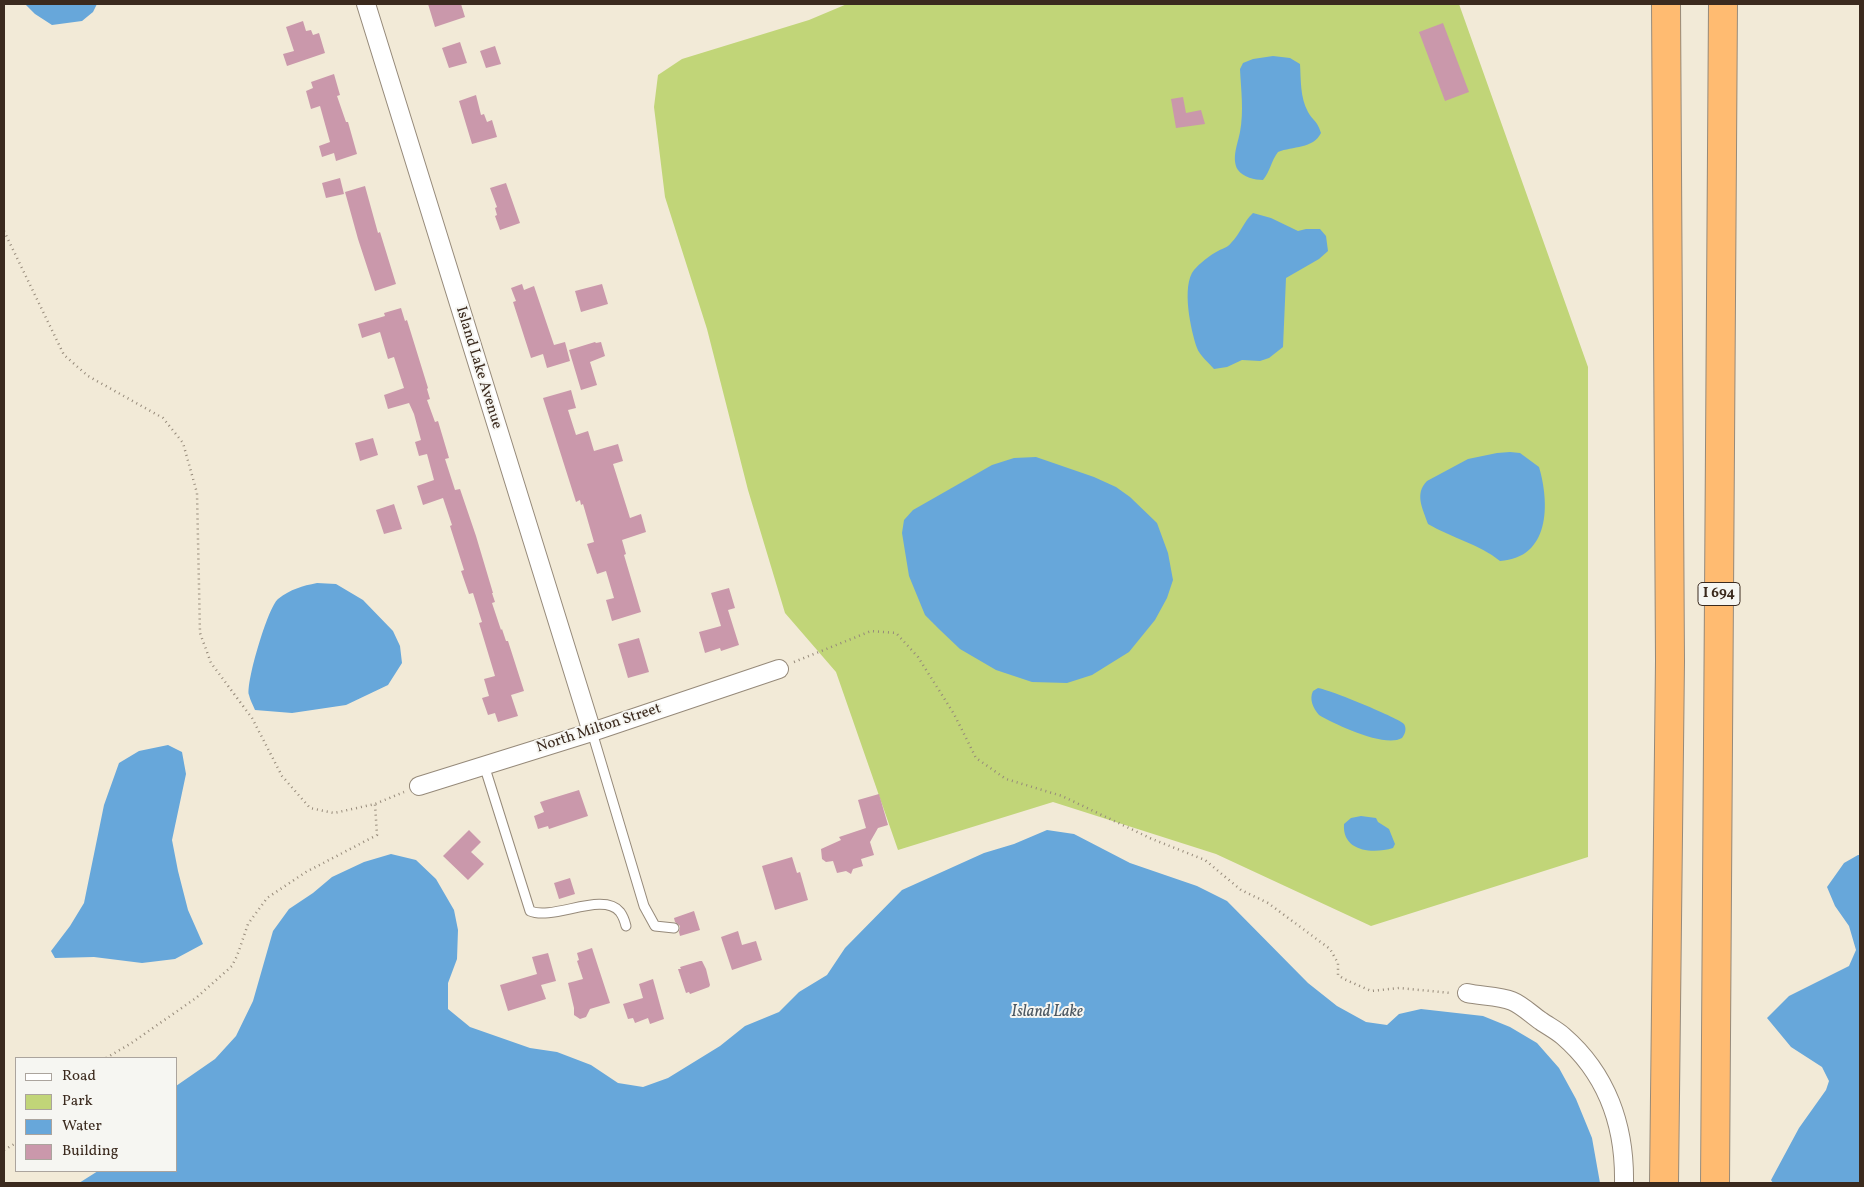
<!DOCTYPE html>
<style>
body{margin:0}
#map{position:relative;width:1864px;height:1187px;overflow:hidden;background:#f2ead7;font-family:Vollkorn,serif}
canvas{display:block}
.frame{position:absolute;inset:0;border:5px solid #3b2a1e;pointer-events:none}
.legend{position:absolute;left:15px;top:1057px;width:162px;height:115px;box-sizing:border-box;background:#f6f6f2;border:1px solid #aba49d;margin:0;padding:6px 9px;list-style:none;font-size:15px;color:#3b2a1e}
.legend li{display:flex;align-items:center;gap:10px;height:25px}
.legend b{width:25px;border:1px solid #aba49d}
</style>
<div id="map">
<canvas width="1864" height="1187"></canvas>
<div class="frame"></div>
<ul class="legend">
<li><b style="height:6px;background:#fff"></b>Road</li>
<li><b style="height:14px;background:#c1d578"></b>Park</li>
<li><b style="height:14px;background:#67a7da"></b>Water</li>
<li><b style="height:14px;background:#ca98ab"></b>Building</li>
</ul>
</div>
<script>
const c = document.querySelector('canvas').getContext('2d');
c.lineJoin = 'round';
function paint(path, color) { c.fillStyle = color; c.fill(path, 'evenodd'); }
function stroke(path, color, width, dash) { c.strokeStyle = color; c.lineWidth = width; c.lineCap = dash ? 'butt' : 'round'; c.setLineDash(dash || []); c.stroke(path); }
function write(font, color, halo, rows, align = 'center') {
  c.font = font + ' Vollkorn,serif'; c.lineWidth = 4; c.setLineDash([]); c.textBaseline = 'middle'; c.strokeStyle = halo; c.fillStyle = color; for (const [text, x, y, turn = 0] of rows) {
    c.save(); c.translate(x, y); c.rotate((+turn || 0) * Math.PI / 180); c.textAlign = isNaN(turn) ? turn : align; if (halo) c.strokeText(text, 0, 0); c.fillText(text, 0, 0); c.restore();
  }
}
paint(new Path2D(`
 M847,4h612l129,363v490l-217,69 -155,-72 -163,-52 -155,48 -62,-178 -51,-59 -37,-123 -41,-161 -42,-132 -11,-90 4,-32 24,-16 127,-39z`), '#c1d578');
paint(new Path2D(`
 M25,4h72l-4,8 -11,9 -30,4 -17,-11z
 M1273,56l17,2 10,6c1,16 0,33 8,48 5,9 9,8 13,21 -8,16 -28,13 -43,19 -7,9 -8,20 -15,28 -8,0 -20,-3 -25,-10 -7,-11 0,-27 2,-38 4,-21 1,-42 0,-63l3,-6 10,-4z
 M1253,213l18,5 27,13 8,-2h14l6,7 2,15 -9,8 -33,19 -3,69 -14,11 -9,3 -18,-1 -15,7 -13,2c-5,-6 -14,-13 -17,-21 -6,-17 -16,-62 -3,-78 5,-6 16,-15 24,-19 5,-3 9,-3 13,-8 9,-9 13,-22 22,-30z
 M1510,452l10,1 19,14c11,37 11,91 -39,94 -21,-17 -48,-23 -72,-37 -5,-15 -14,-30 -1,-43l41,-22 29,-6z
 M1036,457l58,20 22,10 14,10 27,26 11,30 5,27 -6,18 -12,22 -26,32 -37,23 -25,8 -35,-1 -36,-12 -36,-21 -20,-19 -15,-15 -16,-39 -7,-43 2,-13 9,-10 79,-45 22,-7z
 M317,583l19,1 27,16 30,31 7,15 2,17 -14,22 -42,20 -54,8 -37,-3c-2,-5 -5,-10 -6,-15 -3,-13 19,-88 29,-96 13,-10 24,-13 39,-16z
 M1318,688c10,1 83,31 86,36 3,5 1,10 -2,14 -17,10 -66,-13 -83,-23 -6,-7 -10,-16 -6,-24z
 M168,745l14,7 4,22 -14,66 6,31 10,39 15,34 -28,15 -33,4 -48,-6 -39,1 -4,-7 19,-25 14,-23 20,-98 15,-42 20,-12z
 M1361,816l15,2 2,4 11,7 6,15 -2,4c-20,6 -51,4 -49,-24l7,-6z
 M1047,830l27,4 56,29 67,23 30,15 81,82 29,23 29,16 21,3 12,-11 22,-5 62,7 27,11 27,16 22,25 17,31 16,39 8,45h-1521l19,-12h78v-85l39,-27 21,-23 17,-35 20,-70 16,-22 24,-16 19,-16 32,-15 27,-8 25,6 20,19 18,31 4,20 -1,29 -9,24v26l22,18 60,21 27,4 34,13 27,18 25,4 25,-9 52,-32 25,-20 34,-14 20,-20 28,-17 18,-27 57,-58 82,-37 30,-9z
 M1858,855h2v328h-87l-2,-3 28,-52 27,-38 3,-9 -7,-14 -31,-20 -24,-29 22,-22 60,-30 7,-16 -7,-24 -14,-20 -8,-19 17,-24z`), '#67a7da');
paint(new Path2D(`
 M428,4h33l4,13 -30,10z
 M303,21l3,10 5,-1 2,5 6,-2 6,20 -38,13 -4,-12 11,-3 -8,-24z
 M1443,23l26,69 -24,9 -26,-69z
 M460,42l7,21 -18,5 -7,-20z
 M495,46l6,18 -15,4 -6,-17z
 M334,74l6,21 -3,1 9,26h2l9,32 -21,7 -2,-8 -12,4 -3,-11 11,-4 -10,-36 -9,3 -5,-18 7,-3 -2,-6z
 M476,95l5,20 3,-1 3,8 5,-2 5,17 -25,7 -13,-43z
 M1183,97l3,16 15,-3 4,14 -29,4 -5,-29z
 M340,178l4,16 -18,4 -4,-15z
 M506,183l14,40 -20,7 -5,-14 2,-1 -2,-7 2,-1 -7,-19z
 M365,186l13,47 2,-1 16,52 -21,7 -17,-52 -13,-47z
 M522,284l2,6 10,-4 20,59 11,-3 5,19 -23,7 -4,-14 -12,4 -18,-56 3,-1 -5,-13z
 M602,284l6,20 -27,8 -6,-21z
 M401,308l4,13 2,-1 21,68 -1,1 3,10 -3,1 8,22 3,-1 11,37 -4,1 10,31 5,-1 16,47 17,57h-1l3,9 -3,1 9,27 1,-1 4,12h2l16,50 -13,4 7,21 -20,6 -3,-9 -7,2 -6,-17 7,-2 -5,-17 11,-3 -16,-53 3,-1 -9,-29 -4,1 -8,-23 3,-1 -14,-44 2,-1 -9,-27 -20,7 -6,-19 17,-6 -7,-26 -8,2 -4,-14 6,-2 -7,-26 -5,-11 -21,6 -4,-14 20,-7 -10,-31 -6,2 -8,-27 -18,6 -4,-14 27,-8 -1,-3z
 M595,342l1,1 5,-1 4,14 -15,6 7,23 -16,5 -12,-40z
 M571,390l5,18 -8,2 8,25 12,-4 6,20 24,-7 5,17 -10,3 17,54 11,-4 5,18 -24,8 4,14 -2,1 17,57 -29,9 -6,-21 8,-2 -8,-27 -9,3 -10,-30 7,-2 -11,-38 -2,1 -1,-5 -4,2 -33,-104z
 M373,438l5,17 -18,6 -5,-18z
 M394,504l8,25 -18,5 -8,-24z
 M729,588l6,20 -7,2 11,35 -18,6 -1,-3 -15,5 -6,-21 22,-6 -10,-33z
 M639,638l10,34 -21,6 -10,-34z
 M579,790l9,26 -39,13 -1,-3 -10,3 -4,-13 10,-4 -4,-10z
 M879,794l9,31 -10,3 -8,14 4,13 -13,4 2,7 -10,3 -2,5 -5,-3 -9,2 -4,-12 -7,1 -4,-3 -1,-10 20,-9 -2,-3 27,-9 -8,-28z
 M469,830l12,12 -10,10 13,12 -16,16 -25,-24z
 M792,857l5,16 3,-1 8,28 -33,10 -13,-44z
 M570,878l5,16 -16,5 -5,-16z
 M694,911l6,19 -20,6 -1,-4 1,-6 -5,-4 -1,-4z
 M738,931l4,14 14,-4 6,19 -30,10 -11,-33z
 M592,948l18,55 -20,6 -4,8 -6,2 -6,-4v-7l-6,-25 15,-4 -6,-18 2,-1 -2,-7z
 M548,953l8,28 -15,4 5,14 -38,12 -8,-26 37,-11 -5,-17z
 M700,961h2l4,8 4,16 -1,2 -19,7 -1,-2 -3,1 -8,-24h3l-1,-2z
 M653,979l11,40 -14,5 -2,-6 -13,5 -2,-5 -5,1 -5,-15 20,-6 -4,-14z`), '#ca98ab');
const lane = new Path2D(`
 M592,732l52,174 11,20 19,2
 M484,765l46,146c23,10 73,-20 90,1 3,4 5,10 6,14`);
const street = new Path2D(`
 M366,4l226,728
 M419,786l173,-54 187,-63
 M1467,993c13,3 33,3 45,8 10,4 20,14 29,20 7,5 15,9 22,15 44,38 62,90 61,147`);
const highway = new Path2D(`
 M1664,1183l6,-522 -4,-657
 M1715,1183l8,-1179`);
stroke(lane, '#968a7a', 11);
stroke(street, '#968a7a', 20);
stroke(highway, '#968a7a', 30);
stroke(new Path2D(`
 M4,231l60,124 24,21 75,42 20,25 14,50 3,140 11,30 41,55 30,58 28,32 24,5 41,-9 29,-12
 M794,662l77,-31 25,2 22,24 36,57 22,44 30,21 56,17 90,43 53,21 36,30 27,13 62,46 8,14v12l6,4 27,12 28,-3 52,5
 M106,1058l24,-14 66,-46 36,-32 5,-10 11,-32 19,-26 39,-26 71,-37 -2,-31
 M4,1150l12,-7`), '#968a7a', 2.5, [1, 4]);
stroke(lane, '#fff', 9);
stroke(street, '#fff', 18);
stroke(highway, '#ffbb71', 28);
for (const [x, y, w] of [
 [1719,594,42]
]) { const box = new Path2D(); box.roundRect(x - w / 2, y - 11.5, w, 23, 4); c.fillStyle = '#f6f6f2'; c.fill(box); stroke(box, '#3b2a1e', 1); }
write('bold 14px', '#3b2a1e', null, [
 ["I 694",1719,594]
]);
write('15px', '#3b2a1e', '#f6f6f2', [
 ["Island Lake Avenue",478,368,73],
 ["North Milton Street",599,729,-18]
]);
write('italic 16px', '#4a5660', '#f6f6f2', [
 ["Island Lake",1047,1013]
]);
</script>
